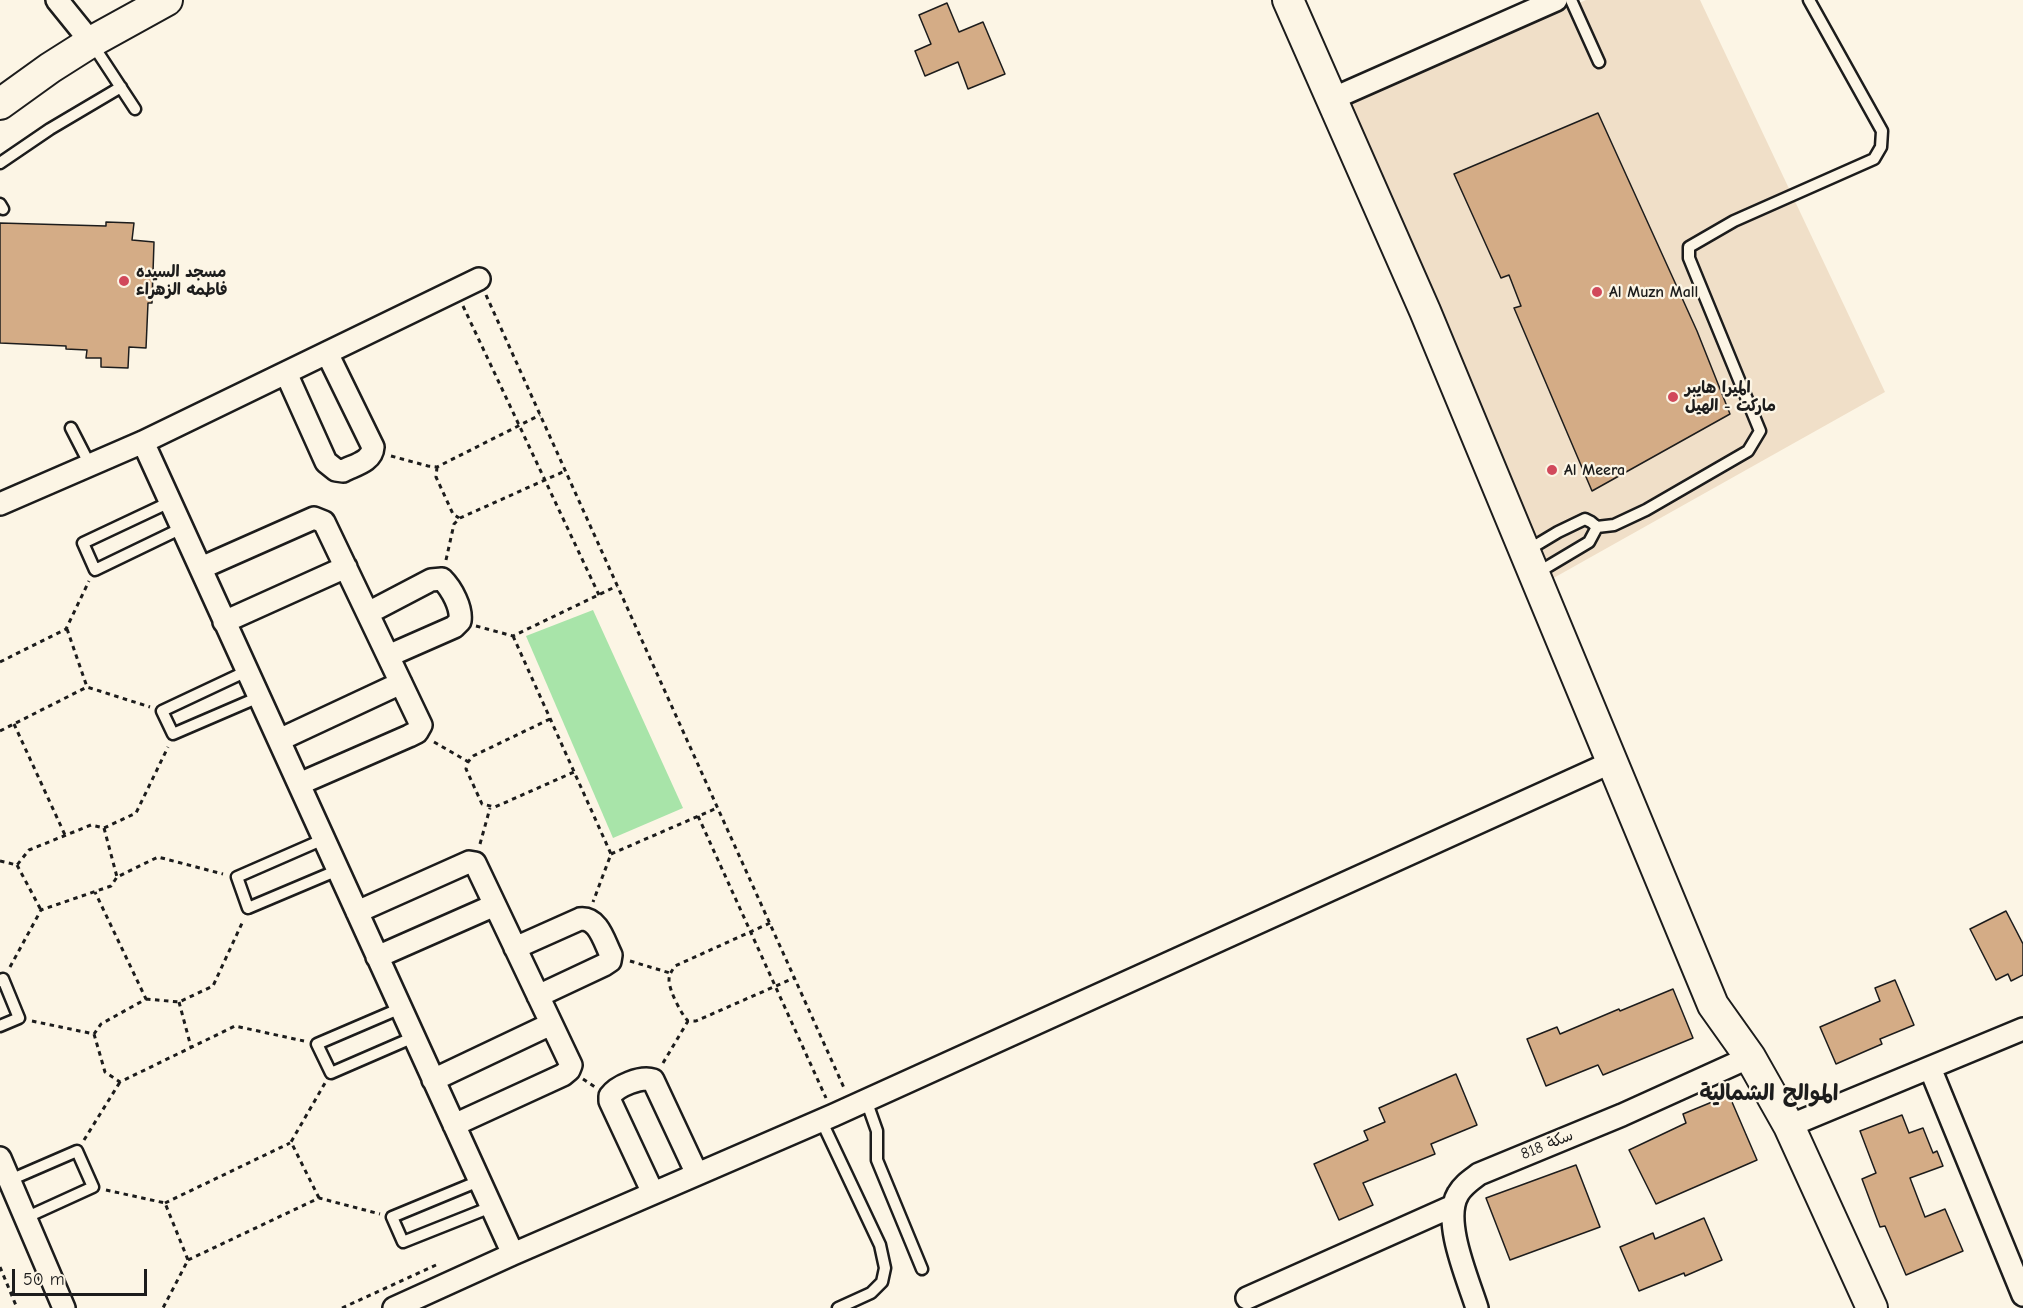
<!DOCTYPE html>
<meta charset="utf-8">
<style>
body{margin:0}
#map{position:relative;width:2023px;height:1308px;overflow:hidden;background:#fcf5e5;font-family:"Comic Neue",sans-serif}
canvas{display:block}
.scale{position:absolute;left:12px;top:1269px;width:135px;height:27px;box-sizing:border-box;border:3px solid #1c1c1c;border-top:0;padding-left:8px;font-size:18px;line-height:21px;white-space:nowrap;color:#1c1c1c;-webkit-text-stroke:4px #fcf5e5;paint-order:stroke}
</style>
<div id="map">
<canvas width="2023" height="1308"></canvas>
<div class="scale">50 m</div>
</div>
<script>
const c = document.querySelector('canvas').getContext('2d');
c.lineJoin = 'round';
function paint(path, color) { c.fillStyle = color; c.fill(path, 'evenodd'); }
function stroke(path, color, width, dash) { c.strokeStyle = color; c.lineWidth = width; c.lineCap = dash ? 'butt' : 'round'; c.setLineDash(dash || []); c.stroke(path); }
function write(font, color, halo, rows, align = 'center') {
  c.font = font + ' "Comic Neue","Playpen Sans Arabic",sans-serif'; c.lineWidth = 4.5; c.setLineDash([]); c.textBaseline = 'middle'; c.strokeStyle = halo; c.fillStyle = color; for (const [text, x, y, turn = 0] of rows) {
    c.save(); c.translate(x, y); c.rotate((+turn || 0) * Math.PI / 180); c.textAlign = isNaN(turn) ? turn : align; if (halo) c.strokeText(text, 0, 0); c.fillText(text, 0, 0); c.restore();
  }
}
paint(new Path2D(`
 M1586,0h114l185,392 -335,188 -204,-477z`), '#f0dfc8');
paint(new Path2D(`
 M593,610l90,198 -70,30 -87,-202z`), '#a8e4a9');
const building = new Path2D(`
 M947,3l12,29 24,-10 22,52 -37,15 -10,-27 -33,14 -10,-25 16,-7 -12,-29z
 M1598,113l99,218 33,83 -138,77 -78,-183 7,-2 -12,-31 -8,3 -47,-104z
 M106,222l28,1 -2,17 22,2 -2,61h-4l-2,45 -17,-1 -1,21 -27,-1v-9h-15l1,-8 -21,-1v-3l-66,-3v-120l106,3z
 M2006,911l17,33v31l-12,6 -3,-7 -12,6 -26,-51z
 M1895,980l19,45 -34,14 2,5 -46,20 -16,-37 60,-26 -5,-13z
 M1673,989l20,49 -90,37 -5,-10 -52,21 -19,-47 30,-12 3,7 59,-25 1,2z
 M1456,1074l21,51 -46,19 4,10 -72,29 10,22 -34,15 -25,-56 54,-24 -4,-9 21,-9 -6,-14z
 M1729,1095l28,65 -101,44 -27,-54 57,-27 -3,-9z
 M1902,1115l7,18 14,-5 10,25 4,-2 6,15 -33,12 15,39 20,-8 18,42 -57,24 -21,-49 -5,1 -18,-48 14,-6 -16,-42z
 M1576,1165l24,62 -90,33 -24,-62z
 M1704,1218l18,42 -37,16 -1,-3 -45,18 -19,-44 33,-14 2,6z`);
paint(building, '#d4ac86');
stroke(building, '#1c1c1c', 1.5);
const lane = new Path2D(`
 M1571,0l28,62
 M93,45l42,64
 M0,163l50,-34 71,-42
 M0,204l3,5
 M71,428l19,37
 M170,502l-87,41 12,27 87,-42
 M1528,550l30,-18 27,-13 6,3 6,5 17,-2 32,-15 102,-59 12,-20 -71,-173v-11l45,-26 140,-62 7,-12 1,-16 -73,-131
 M1537,573l52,-31 8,-15
 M247,671l-85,40 11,23 86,-37
 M324,839l-87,38 11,31 90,-38
 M0,981l3,-2 16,39 -19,8
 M401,1008l-84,36 14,29 83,-36
 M866,1100l11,31v29l45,109
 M821,1120l59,125 5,23 -3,14 -11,11 -33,15
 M10,1180l67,-29 16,36 -68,31
 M479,1181l-87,36 11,25 88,-35`);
const street = new Path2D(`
 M57,0l34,42
 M1332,99l224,-99
 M286,373l40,89 10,8 7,1c11,-6 29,-9 30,-24l-46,-94
 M143,442l370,812
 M0,504l143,-62 336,-163
 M201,568l113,-50 10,4 97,203 -4,7 -8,4 -110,48
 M368,613l63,-33 11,-1c10,10 20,29 18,42l-6,6 -66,29
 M224,622l122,-55
 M279,740l122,-57
 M357,912l112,-50 6,1 96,202 -2,5 -6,5 -109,50
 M515,948l65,-29c18,-2 24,22 31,36l-1,6 -6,4 -66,31
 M377,957l118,-52
 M1930,1068l93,227
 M433,1080l118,-56
 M1789,1126l234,-97
 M0,1158l64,150
 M653,1193l-43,-92v-5c7,-10 31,-20 43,-16l44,94
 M1247,1298l206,-92
 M394,1308l119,-54 321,-139 778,-353
 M1477,1308c-9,-29 -35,-87 -19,-114 5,-9 13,-14 21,-20l143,-59 128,-58`);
const secondary = new Path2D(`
 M1288,0l137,311 288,694 37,52 39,69 83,182
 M0,104l50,-36 41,-26 76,-42`);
stroke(lane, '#1c1c1c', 15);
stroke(street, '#1c1c1c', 26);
stroke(secondary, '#1c1c1c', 34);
stroke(new Path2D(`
 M486,295l359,795
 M463,306l136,289
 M391,456l37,10 9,1 103,-52
 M437,467l-1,10 17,37 6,4
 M446,560l8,-36 6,-6 105,-47
 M476,626l37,10 104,-50
 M67,629l20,58
 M513,636l98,218 -18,48
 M0,662l66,-33 23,-48
 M550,719l-77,37 -5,6 -2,7 16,35 13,3 79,-35
 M14,724l51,111
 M0,731l87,-44 63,20
 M434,742l33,19
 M698,816l128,282
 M104,828l13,49
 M480,844l10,-36
 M611,854l106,-46
 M0,861l17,4 12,-15 62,-25 13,3 32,-15 32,-66
 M17,865l24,45
 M770,923l-95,43c-3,5 -6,8 -6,14 0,10 12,34 19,41h8l98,-43
 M630,961l40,12
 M10,967l31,-57 70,-24 6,-9 41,-20 65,17
 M146,999l33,3 34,-16 30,-65
 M179,1002l12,45
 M32,1021l62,13 7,-10 45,-25 -51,-107
 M94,1034l11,38 15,10 115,-56 69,15
 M663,1063l25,-42
 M583,1079l12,8
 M84,1140l36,-58
 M106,1190l59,13 23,57 -25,48
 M319,1198l-28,-56 34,-59
 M165,1203l125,-60
 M188,1260l131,-62 61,16
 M0,1267l17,41
 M342,1308l94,-43`), '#1c1c1c', 3, [4.5, 4.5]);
stroke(lane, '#fcf5e5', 10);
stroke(street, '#fcf5e5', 21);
stroke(secondary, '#fcf5e5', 30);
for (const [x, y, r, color] of [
 [124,281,6,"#d1495b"],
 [1597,292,6,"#d1495b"],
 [1673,397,6,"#d1495b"],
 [1552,470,6,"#d1495b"]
]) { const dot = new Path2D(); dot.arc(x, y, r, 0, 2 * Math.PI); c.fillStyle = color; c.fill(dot); stroke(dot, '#fcf5e5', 2); }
write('bold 16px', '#1c1c1c', '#fcf5e5', [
 ["مسجد السيده",136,272],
 ["فاطمه الزهراء",136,290],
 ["Al Muzn Mall",1609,292],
 ["الميرا هايبر",1685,388],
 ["ماركت - الهيل",1685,406],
 ["Al Meera",1564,470]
], 'left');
write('16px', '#1c1c1c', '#fcf5e5', [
 ["سكة 818",1547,1145,-22]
]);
write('bold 22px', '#1c1c1c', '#fcf5e5', [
 ["الموالح الشمالية",1769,1094]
]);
</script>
